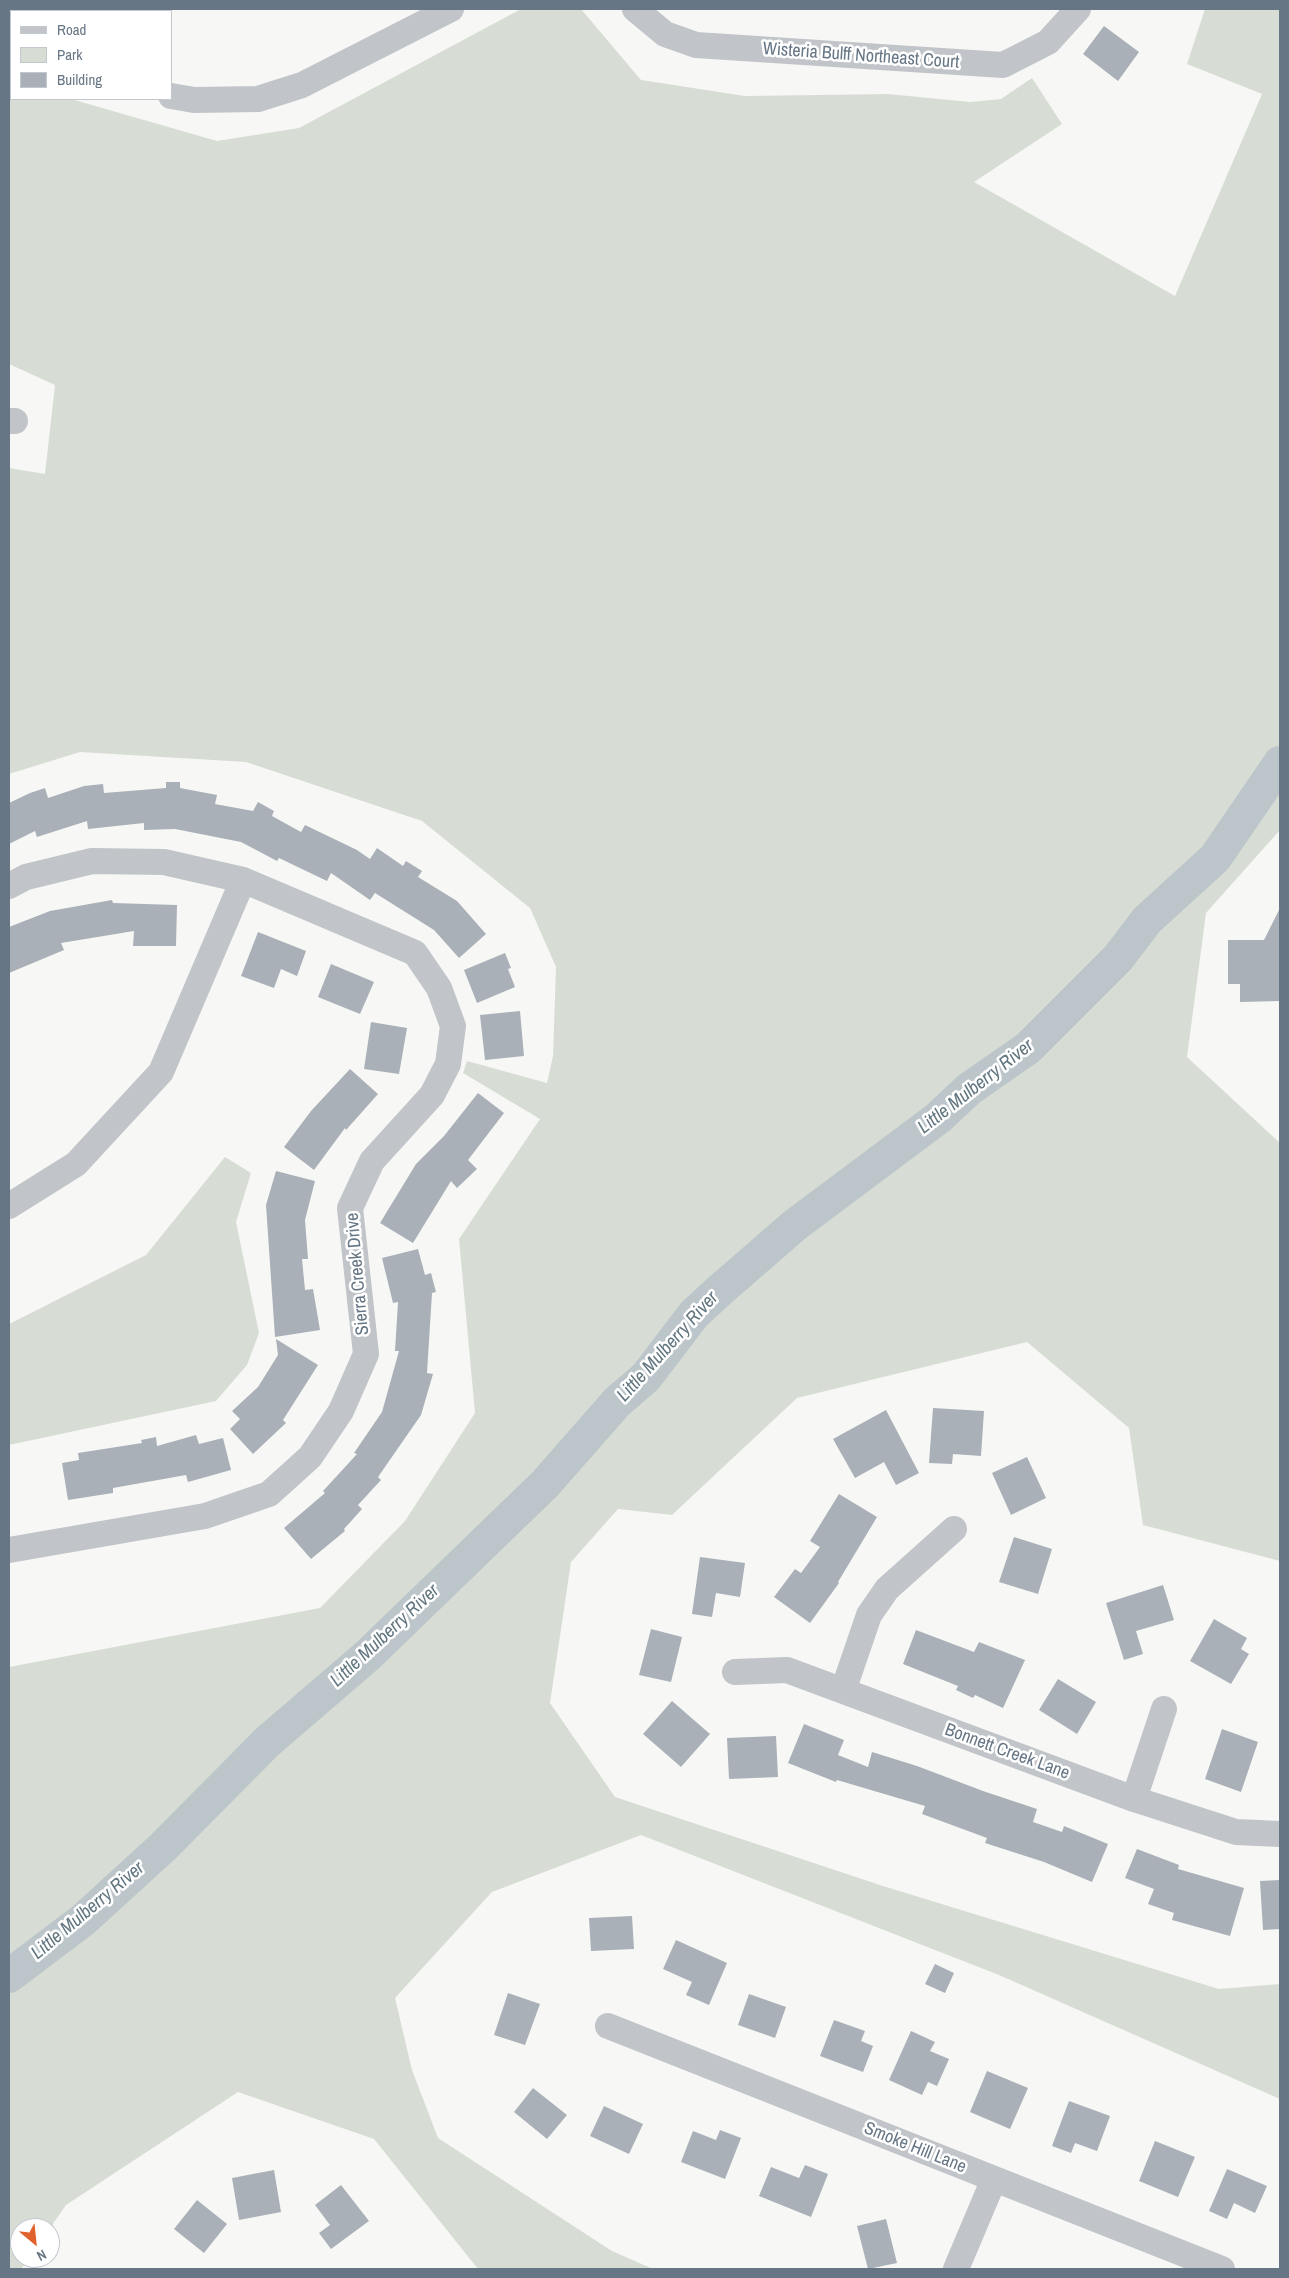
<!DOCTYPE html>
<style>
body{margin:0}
#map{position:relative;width:1289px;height:2278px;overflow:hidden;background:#f7f8f5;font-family:"Archivo Narrow",sans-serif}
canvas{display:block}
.frame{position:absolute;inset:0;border:10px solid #677685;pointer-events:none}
.legend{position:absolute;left:10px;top:10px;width:162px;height:90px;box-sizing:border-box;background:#fff;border:1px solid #c2c8ce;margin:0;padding:6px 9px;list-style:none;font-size:15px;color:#677685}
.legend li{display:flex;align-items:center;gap:10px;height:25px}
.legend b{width:25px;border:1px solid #c2c8ce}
.north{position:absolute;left:10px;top:2218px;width:50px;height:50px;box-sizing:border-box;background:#fff;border:1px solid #c2c8ce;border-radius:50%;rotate:152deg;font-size:14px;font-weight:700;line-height:20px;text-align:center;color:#677685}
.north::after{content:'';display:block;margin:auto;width:18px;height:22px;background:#e0612c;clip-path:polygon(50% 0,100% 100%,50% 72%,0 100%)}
</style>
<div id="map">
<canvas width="1289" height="2278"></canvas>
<div class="frame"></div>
<ul class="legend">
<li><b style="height:6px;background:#c1c4c8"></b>Road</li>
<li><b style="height:14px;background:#d7ddd4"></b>Park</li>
<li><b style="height:14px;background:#a9b0b7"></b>Building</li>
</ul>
<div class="north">N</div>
</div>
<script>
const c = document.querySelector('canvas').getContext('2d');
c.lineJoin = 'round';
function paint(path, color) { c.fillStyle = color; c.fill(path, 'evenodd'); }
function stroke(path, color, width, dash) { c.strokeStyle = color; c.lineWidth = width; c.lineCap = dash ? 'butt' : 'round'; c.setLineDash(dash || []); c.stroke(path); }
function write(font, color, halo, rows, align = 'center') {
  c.font = font + ' "Archivo Narrow",sans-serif'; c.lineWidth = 5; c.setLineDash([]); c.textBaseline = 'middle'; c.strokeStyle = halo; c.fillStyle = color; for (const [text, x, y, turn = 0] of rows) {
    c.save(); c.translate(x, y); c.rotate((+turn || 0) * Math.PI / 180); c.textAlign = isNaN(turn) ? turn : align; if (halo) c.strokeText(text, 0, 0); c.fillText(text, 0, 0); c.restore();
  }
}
paint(new Path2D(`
 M521,9h60l60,71 104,16 143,-2 82,8 31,-3 31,-21 30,46 -88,58 201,114 87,-202 -75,-30 18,-55h75v821l-74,83 -19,144 93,86v418l-137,-36 -14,-97 -102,-86 -230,56 -125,117 -54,-6 -47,53 -21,141 65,94 268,89 336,103 61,-5v115l-281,-124 -358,-140 -149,57 -97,106 17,72 26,68 174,113 41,18h-175l-104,-130 -136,-47 -172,113 -16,23h-30v30h9l-8,11h-12v-602l311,-59 85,-87 70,-108 -16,-174 81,-120 -77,-46 4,-12 80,22 6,-27 3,-89 -26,-59 -108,-87 -176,-59 -166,-10 -71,22v-306l36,6 10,-89 -46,-21v-288l2,1v22h60l146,42 82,-13z
 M225,1157l26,16 -15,49 23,111 -12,32 -31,36 -207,44v-121l137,-69z`), '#d7ddd4');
stroke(new Path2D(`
 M9,1976l74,-56 80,-73 104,-105 100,-86 178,-172 72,-82 29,-25 48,-63 25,-23 76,-66 143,-107 31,-29 59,-41 90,-90 29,-38 68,-62 65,-95`), '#bbc5ca', 34);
paint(new Path2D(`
 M1104,26l35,26 -21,29 -35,-27z
 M166,782h14v6l37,7 -2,9 38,7 5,-9 16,9 -2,5 29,16 4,-7 52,25 13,9 7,-11 26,18 3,-5 16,10 -4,6 39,24 29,33 -27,24 -25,-28 -59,-37 -5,7 -39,-27 -4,8 -48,-23 -2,3 -36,-19 -66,-13 -31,1v-7l-56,6 -1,-8 -50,16 -2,-6 -26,13v-41l21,-10 15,-5 3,10 36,-12 19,-2 1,9 62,-5z
 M112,900l1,3 64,2 -1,41h-43l1,-15 -73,12 3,7 -55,23v-46l41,-16z
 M1280,908v93l-40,1v-18h-12v-44h36z
 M258,932l48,19 -9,25 -16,-7 -7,19 -33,-12z
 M505,953l6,15 -3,1 7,18 -38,16 -13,-33z
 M331,964l43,18 -14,32 -42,-17z
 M520,1011l4,45 -39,4 -5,-45z
 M371,1022l36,6 -8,46 -35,-5z
 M350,1069l28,25 -32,36 -1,-2 -31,42 -30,-23 27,-36z
 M478,1093l26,20 -36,47 9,9 -20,19 -6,-7 -38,62 -33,-20 36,-59 28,-28z
 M276,1171l39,10 -10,39 3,39h-6l3,31 8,-1 7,41 -45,7 -9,-132z
 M418,1249l7,26 6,-2 5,19 -4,1 -5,80 6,1 -12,41 -43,62 3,3 -23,25 4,4 -18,20 1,2 -34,28 -27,-31 41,-35 -2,-2 34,-37 -3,-1 28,-41 17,-61h-4l3,-49 -5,1 -11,-45z
 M276,1339l42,26 -35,55 3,3 -33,31 -23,-25 10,-10 -8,-8 26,-24 20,-32z
 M933,1408l51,3 -3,45 -28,-2 -1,10 -23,-1z
 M886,1410l33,63 -23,12 -12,-23 -29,16 -22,-39z
 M196,1435l3,9 24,-6 8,32 -43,12 -2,-7 -73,13v5l-45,7 -6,-37 17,-3 -1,-7 64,-10 -1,-3 15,-3 1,9z
 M1027,1457l19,41 -35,17 -19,-42z
 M839,1494l38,23 -39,65 1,1 -29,40 -36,-26 21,-28 6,4 19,-26 -10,-6z
 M1014,1537l38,12 -14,45 -39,-12z
 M700,1557l45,6 -5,34 -24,-4 -4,24 -20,-3z
 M1163,1585l11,35 -38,11 7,23 -19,6 -18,-57z
 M1214,1619l33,19 -6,11 8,5 -18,30 -41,-23z
 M651,1629l31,8 -11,45 -32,-7z
 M916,1630l58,22 5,-10 46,18 -22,48 -28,-13 -2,3 -17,-8 2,-4 -55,-22z
 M1058,1679l38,23 -19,32 -38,-24z
 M672,1701l38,33 -29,33 -38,-33z
 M804,1724l40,16 -6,15 30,12 4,-15 45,14 66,25 54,18 -4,13 29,10 2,-6 44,18 -16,38 -48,-20 -59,-19 2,-5 -65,-24 3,-8 -88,-26 -1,2 -48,-19z
 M1222,1729l36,13 -17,50 -36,-13z
 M776,1736l2,41 -49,2 -2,-41z
 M1137,1849l42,16 -1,4 66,19 -14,48 -58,-16 2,-7 -26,-9 6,-15 -29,-11z
 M1280,1880v49l-17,1 -3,-49z
 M632,1916l2,33 -43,2 -2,-33z
 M676,1940l51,23 -18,42 -23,-10 6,-13 -29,-13z
 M935,1964l19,9 -9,20 -20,-9z
 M508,1993l32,11 -15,41 -31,-10z
 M749,1994l37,13 -11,31 -37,-13z
 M834,2020l31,11 -4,10 12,5 -10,26 -43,-16z
 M911,2031l24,11 -5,9 19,8 -12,27 -9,-4 -6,13 -33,-15z
 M987,2071l41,17 -18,41 -40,-17z
 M533,2088l34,27 -20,24 -33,-27z
 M1069,2101l41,15 -13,35 -22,-8 -4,10 -19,-7z
 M604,2106l39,18 -14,30 -39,-18z
 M720,2130l21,8 -16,41 -44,-17 12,-31 23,9z
 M1155,2141l40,16 -17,40 -39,-16z
 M805,2165l23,9 -17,43 -52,-21 12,-29 28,11z
 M1227,2169l40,17 -12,27 -21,-10 -7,16 -18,-8z
 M274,2170l7,42 -42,8 -7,-42z
 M341,2185l28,36 -38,28 -12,-16 11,-8 -15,-20z
 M197,2200l30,24 -23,29 -30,-24z
 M886,2219l11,44 -29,6 -11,-43z`), '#a9b0b7');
stroke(new Path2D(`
 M635,9l30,25 31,11 307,20 45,-23 30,-33
 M9,38l2,1
 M171,96l23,4 64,-1 44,-14 149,-76
 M9,421h6
 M9,886l17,-9 66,-16 72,1 79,18 172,73 24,35 14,38 -5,38 -16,31 -60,66 -22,47 16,146 -25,57 -31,46 -41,37 -64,22 -196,34
 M9,1206l67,-42 85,-92 82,-192
 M735,1672l52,-2 347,129 102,33 44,2
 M843,1691l26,-76 18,-26 67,-60
 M1134,1799l30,-90
 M608,2026l614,243
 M956,2269l38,-90`), '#c1c4c8', 26);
write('18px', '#677685', '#fff', [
 ["Wisteria Bulff Northeast Court",861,56,4],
 ["Sierra Creek Drive",358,1274,-95],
 ["Bonnett Creek Lane",1007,1752,20],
 ["Smoke Hill Lane",915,2148,22]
]);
write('italic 19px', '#637781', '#fff', [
 ["Little Mulberry River",976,1087,-38],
 ["Little Mulberry River",668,1347,-48],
 ["Little Mulberry River",385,1636,-43],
 ["Little Mulberry River",88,1911,-40]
]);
</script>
